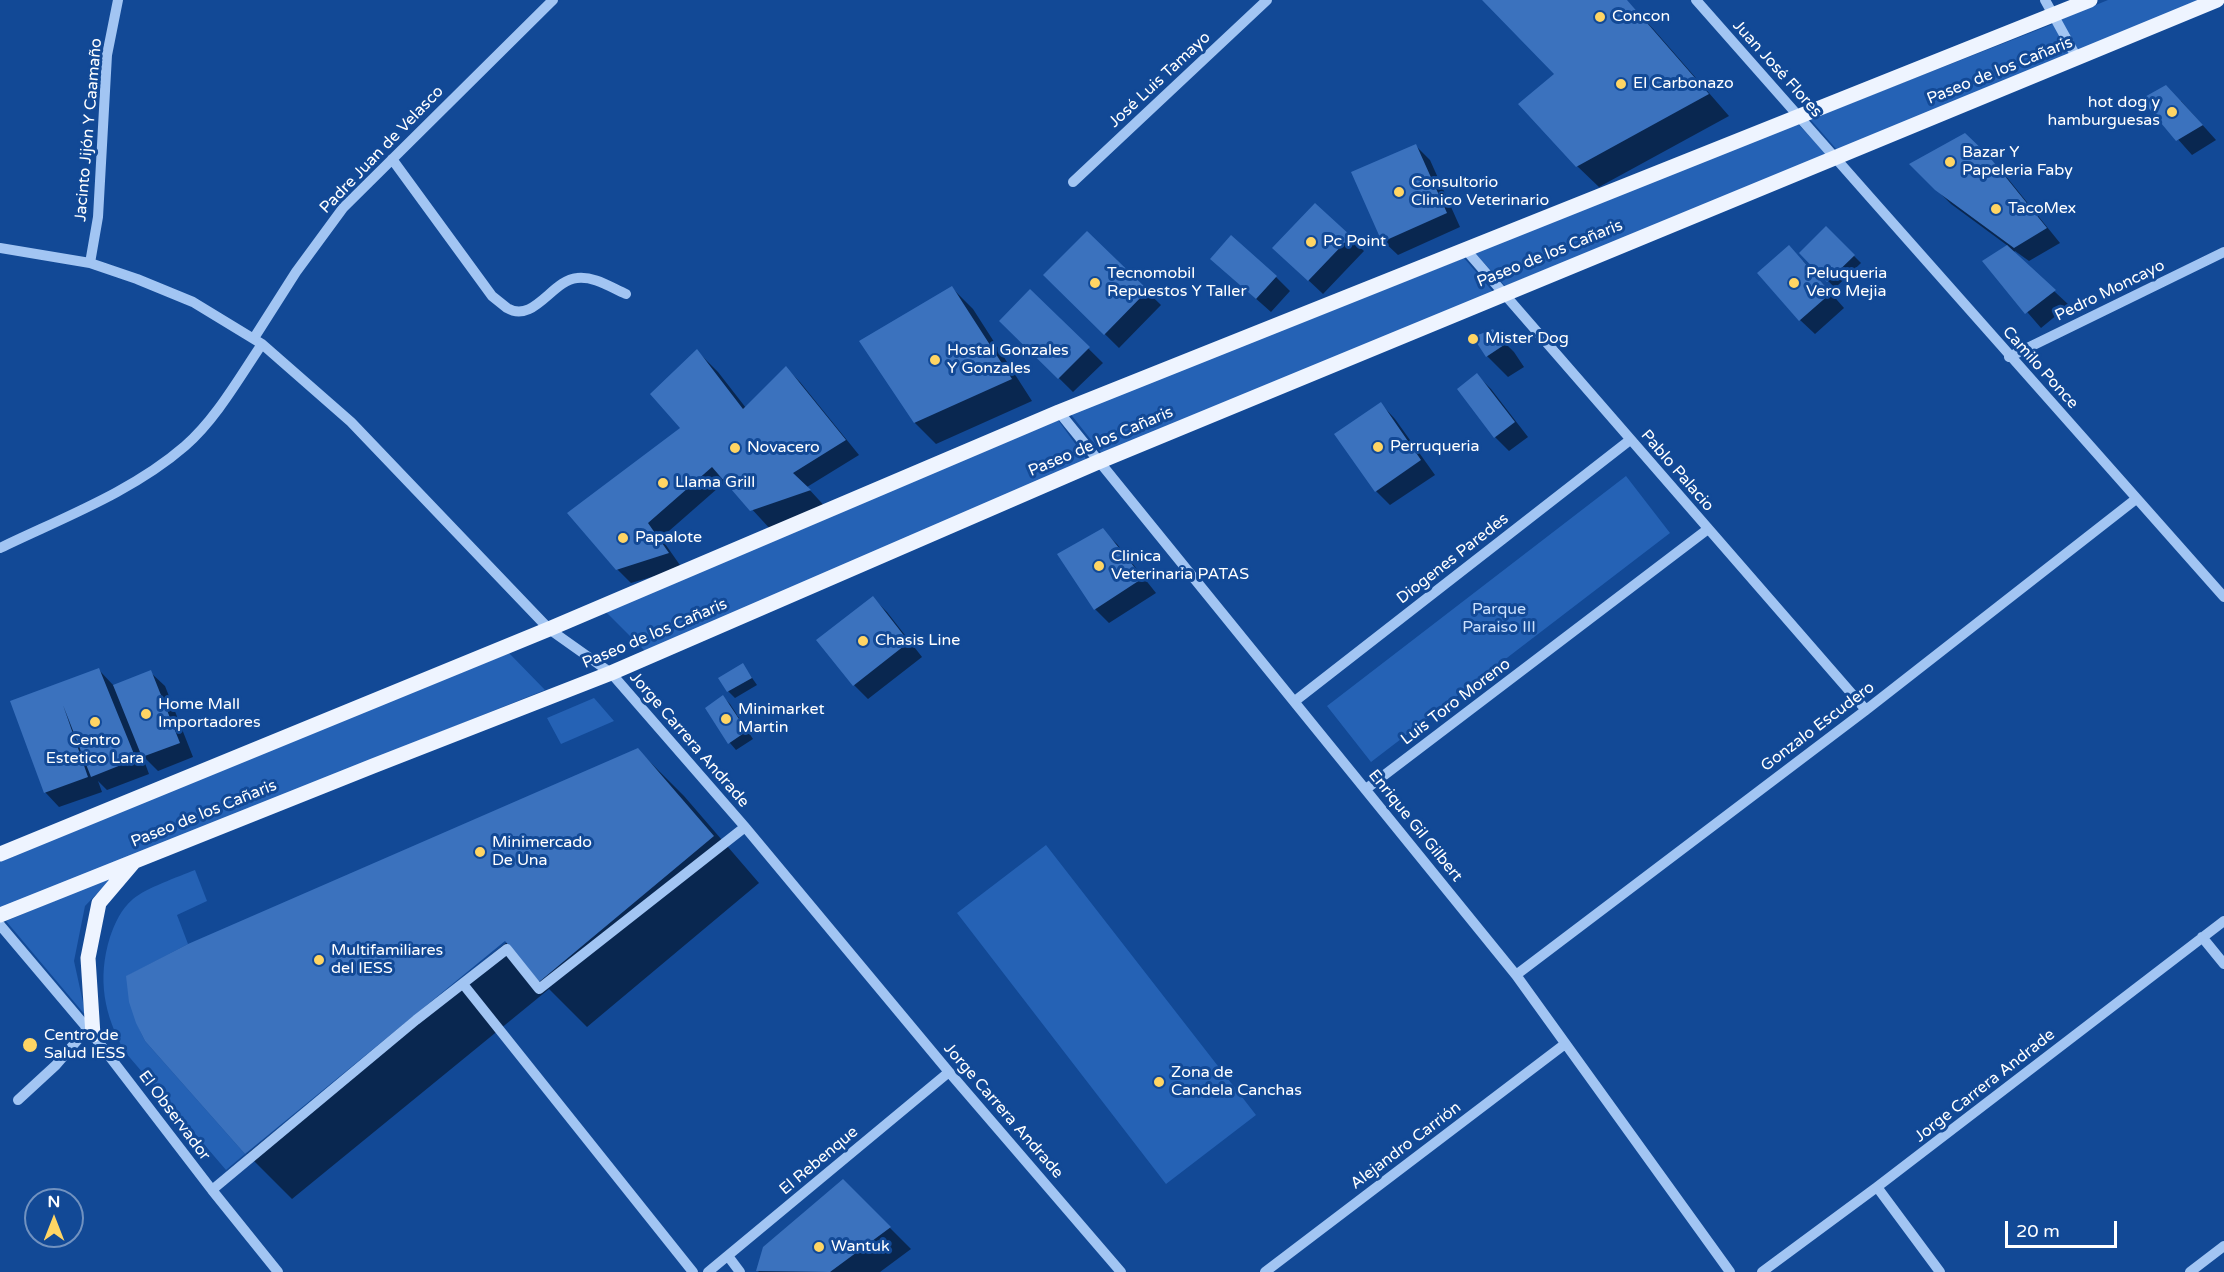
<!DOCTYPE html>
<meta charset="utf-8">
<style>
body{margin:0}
#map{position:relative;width:2224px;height:1272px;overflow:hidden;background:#124996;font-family:"Varela Round",sans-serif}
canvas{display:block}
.north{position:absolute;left:24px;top:1188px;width:60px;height:60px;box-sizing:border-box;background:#124996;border:2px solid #7192c0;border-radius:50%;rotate:0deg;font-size:16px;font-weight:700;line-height:24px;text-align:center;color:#fff}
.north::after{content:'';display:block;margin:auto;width:21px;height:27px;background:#ffd564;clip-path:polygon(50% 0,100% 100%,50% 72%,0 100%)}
.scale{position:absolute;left:2005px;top:1221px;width:112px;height:27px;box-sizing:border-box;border:3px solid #fff;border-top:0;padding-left:8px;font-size:18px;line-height:21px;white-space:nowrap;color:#fff;-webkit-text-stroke:4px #124996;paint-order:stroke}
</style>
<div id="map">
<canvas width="2224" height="1272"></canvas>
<div class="north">N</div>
<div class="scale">20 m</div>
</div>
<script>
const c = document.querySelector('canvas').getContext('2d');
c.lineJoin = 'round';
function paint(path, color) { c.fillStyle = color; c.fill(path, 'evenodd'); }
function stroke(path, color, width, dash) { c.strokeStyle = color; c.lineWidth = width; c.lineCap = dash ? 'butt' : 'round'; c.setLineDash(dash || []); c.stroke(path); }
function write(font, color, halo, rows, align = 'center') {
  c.font = font + ' "Varela Round",sans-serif'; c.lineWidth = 6; c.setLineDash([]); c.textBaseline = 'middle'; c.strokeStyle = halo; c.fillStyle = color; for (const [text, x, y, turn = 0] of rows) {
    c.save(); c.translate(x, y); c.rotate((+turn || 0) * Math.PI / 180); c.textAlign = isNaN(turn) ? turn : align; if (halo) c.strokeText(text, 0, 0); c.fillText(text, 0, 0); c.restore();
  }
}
paint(new Path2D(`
 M2108,0h96l-126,52 -19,-32z
 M2053,24l17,31 -232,96 -28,-32z
 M1798,124l30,32 -323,130 -30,-33z
 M1464,258l30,35 -391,162 -34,-43z
 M1058,420l29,40 -442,191 -39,-39z
 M1626,476l44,57 -299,229 -44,-56z
 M509,653l36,37 -545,219v-51z
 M594,698l20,23 -53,23 -14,-26z
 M1046,845l210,270 -90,69 -209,-271z
 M195,870l12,31 -30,14 11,29 -61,32c2,25 7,43 18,65l100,113 -19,16 -101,-118c-21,-37 -28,-73 -15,-115 5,-14 11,-28 23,-38 13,-11 45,-22 62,-29z
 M114,876l-29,30 -11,55 12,55 -80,-95z`), '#2562b5');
paint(new Path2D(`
 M1484,0h142l29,31 74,85 -130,71 -22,-21 -21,-92z
 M2143,100l38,1 35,39 -24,15z
 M1964,135l37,35 59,73 -31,18 -14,-10 -2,2 56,52 -28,23 -57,-66 24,-16 -57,-42 -40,-40z
 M1415,145l15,15 30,67 -62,28 -15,-14z
 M1826,228l35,35 -26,25 -34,-35z
 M1087,233l74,72 -42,43 -74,-73z
 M1350,237l14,14 -41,43 -34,-32z
 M1803,261l41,47 -29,26 -15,-14z
 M1227,273l49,4 14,14 -19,21z
 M952,288l21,21 59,92 -96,43 -21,-21 -54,-82z
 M1030,291l73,72 -30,29 -72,-71z
 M1493,331l21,21 10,15 -16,10 -21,-21z
 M697,351l21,21 28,36 40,-40 14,14 59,73 -52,32 23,25 -58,19 -46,-50 -65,57 21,30 -51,15 -14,-14 65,-140z
 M1477,375l14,14 37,48 -19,14 -14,-14z
 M1381,404l14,15 40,56 -45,30 -14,-14z
 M1102,530l15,14 39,49 -47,30 -14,-14z
 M873,598l14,14 35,45 -54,42 -14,-14z
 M743,665l14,20 -22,13 -7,-7z
 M99,670l15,16 36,-14 15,14 28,71 -35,14 -16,-16 7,19 -42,16 -9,-9 4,11 -43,15 -14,-15 -33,-90z
 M723,697l7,7 23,35 -17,11 -6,-7z
 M638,750l46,46 75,87 -172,144 -38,-38 -257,210 -45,-45 265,-216 -2,-3 -263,215v3l-101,-113z
 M843,1181l68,68 -31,23h-121l-1,-1z`), '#0007');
paint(new Path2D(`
 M1482,0h145l82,94 -133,73 -58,-63 36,-30z
 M2166,85l37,40 -27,16 -35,-42z
 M1965,133l22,21 60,74 -33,20 -79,-58 -26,-26z
 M1416,144l31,69 -65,29 -31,-70z
 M1315,203l36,33 -43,45 -36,-33z
 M1826,226l29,29 -28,27 -28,-29z
 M1087,231l61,59 -44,45 -61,-60z
 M1231,235l46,41 -21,23 -46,-40z
 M1789,245l42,48 -32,28 -42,-48z
 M2007,245l49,45 -31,24 -43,-53z
 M952,286l60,93 -98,44 -55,-82z
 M1030,289l60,58 -32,32 -59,-58z
 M1493,329l11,16 -18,12 -13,-20z
 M697,349l46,60 43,-43 60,74 -53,33 18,17 -61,21 -38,-44 -64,56 21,30 -53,17 -49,-57 113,-85 -30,-34z
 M1477,373l38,49 -21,16 -37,-49z
 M1381,402l40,58 -46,32 -41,-58z
 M1103,528l40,50 -49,32 -37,-56z
 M873,596l36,46 -56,44 -37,-46z
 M743,663l9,15 -25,14 -9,-14z
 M99,668l37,91 -45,18 -28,-72 25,72 -44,16 -34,-92z
 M151,670l29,73 -38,14 -29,-72z
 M723,695l24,36 -19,13 -23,-36z
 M638,748l76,88 -175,146 -34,-41 -260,213 -100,-113 -9,-18 -7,-21 -3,-26 62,-32z
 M843,1179l48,48 -61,45 -74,-1 7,-24z`), '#3b72be');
stroke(new Path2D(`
 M1696,0c176,199 351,399 528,597
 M2045,0l32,58
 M392,159l100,137c5,4 10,8 15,12 27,16 45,-28 70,-30 17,-2 33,9 49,16
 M1073,182l194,-182
 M0,248l90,15 47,16 56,23 69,42 89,78 198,207 62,44 134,154 204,245 172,200
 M1466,250l400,460
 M90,263l8,-46 9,-162 11,-55
 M254,338l42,-66 47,-64 210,-208
 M2009,357l215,-105
 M1059,412l457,563 214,297
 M0,548c62,-30 132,-56 185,-102 31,-27 54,-68 77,-102
 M1295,701l335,-261
 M1366,789l342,-260
 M0,925l93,110 119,155 66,82
 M2202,937l22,27
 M1516,975l350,-265 270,-211
 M463,984l230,288
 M18,1100l38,-35 31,-36
 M1877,1187l63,85
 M212,1190l204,-170 91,-71 32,40 206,-162
 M728,1256l12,16
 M708,1272l241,-200
 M1265,1272l300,-228
 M1762,1272l115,-85 347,-266
 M2190,1272l34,-26`), '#a2c5f3', 10);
stroke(new Path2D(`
 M0,854l549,-225 510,-217 1031,-412
 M0,915l373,-149 238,-93 487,-211 1119,-462
 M93,1035l-5,-77 11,-55 34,-40`), '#eef4ff', 15);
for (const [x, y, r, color] of [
 [1600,17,6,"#ffd564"],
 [1621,84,6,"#ffd564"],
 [2172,112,6,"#ffd564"],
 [1950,162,6,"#ffd564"],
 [1399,192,6,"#ffd564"],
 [1996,209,6,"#ffd564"],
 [1311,242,6,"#ffd564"],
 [1095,283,6,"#ffd564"],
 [1794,283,6,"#ffd564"],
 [1473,339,6,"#ffd564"],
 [935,360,6,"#ffd564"],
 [1378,447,6,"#ffd564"],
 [735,448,6,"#ffd564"],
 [663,483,6,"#ffd564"],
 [623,538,6,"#ffd564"],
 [1099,566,6,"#ffd564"],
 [863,641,6,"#ffd564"],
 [146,714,6,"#ffd564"],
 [726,719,6,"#ffd564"],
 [95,722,6,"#ffd564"],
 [480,852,6,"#ffd564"],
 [319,960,6,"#ffd564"],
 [30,1045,8,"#ffd564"],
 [1159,1082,6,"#ffd564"],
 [819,1247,6,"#ffd564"]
]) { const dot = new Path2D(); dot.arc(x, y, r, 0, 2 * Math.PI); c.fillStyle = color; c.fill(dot); stroke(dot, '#124996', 2); }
write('16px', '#fff', '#124996', [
 ["Concon",1612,17],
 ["El Carbonazo",1633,84],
 ["hot dog y",2160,103,"right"],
 ["hamburguesas",2160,121,"right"],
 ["Bazar Y",1962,153],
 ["Papeleria Faby",1962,171],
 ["Consultorio",1411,183],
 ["Clinico Veterinario",1411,201],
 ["TacoMex",2008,209],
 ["Pc Point",1323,242],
 ["Tecnomobil",1107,274],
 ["Repuestos Y Taller",1107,292],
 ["Peluqueria",1806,274],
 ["Vero Mejia",1806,292],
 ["Mister Dog",1485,339],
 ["Hostal Gonzales",947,351],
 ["Y Gonzales",947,369],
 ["Perruqueria",1390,447],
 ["Novacero",747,448],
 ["Llama Grill",675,483],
 ["Papalote",635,538],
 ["Clinica",1111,557],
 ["Veterinaria PATAS",1111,575],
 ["Chasis Line",875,641],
 ["Home Mall",158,705],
 ["Importadores",158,723],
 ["Minimarket",738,710],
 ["Martin",738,728],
 ["Centro",95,741,"center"],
 ["Estetico Lara",95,759,"center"],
 ["Minimercado",492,843],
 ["De Una",492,861],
 ["Multifamiliares",331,951],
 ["del IESS",331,969],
 ["Centro de",44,1036],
 ["Salud IESS",44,1054],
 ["Zona de",1171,1073],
 ["Candela Canchas",1171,1091],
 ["Wantuk",831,1247]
], 'left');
write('16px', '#fff', '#124996', [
 ["Juan José Flores",1777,69,48],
 ["Paseo de los Cañaris",2000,71,-22],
 ["José Luis Tamayo",1160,80,-43],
 ["Jacinto Jijón Y Caamaño",89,130,-85],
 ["Padre Juan de Velasco",382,150,-46],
 ["Paseo de los Cañaris",1550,254,-22],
 ["Pedro Moncayo",2110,291,-26],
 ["Camilo Ponce",2040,368,48],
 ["Paseo de los Cañaris",1101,442,-23],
 ["Pablo Palacio",1677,471,49],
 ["Diogenes Paredes",1453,559,-38],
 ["Paseo de los Cañaris",655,634,-23],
 ["Luis Toro Moreno",1456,702,-37],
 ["Gonzalo Escudero",1818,727,-37],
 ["Jorge Carrera Andrade",689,740,49],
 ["Paseo de los Cañaris",204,814,-22],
 ["Enrique Gil Gilbert",1415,826,51],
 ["Jorge Carrera Andrade",1985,1086,-38],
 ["Jorge Carrera Andrade",1003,1111,49],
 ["El Observador",174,1116,53],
 ["Alejandro Carrión",1406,1146,-37],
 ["El Rebenque",819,1161,-40]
]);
write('16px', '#cae0fd', '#124996', [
 ["Parque",1499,610],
 ["Paraiso III",1499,628]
]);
</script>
